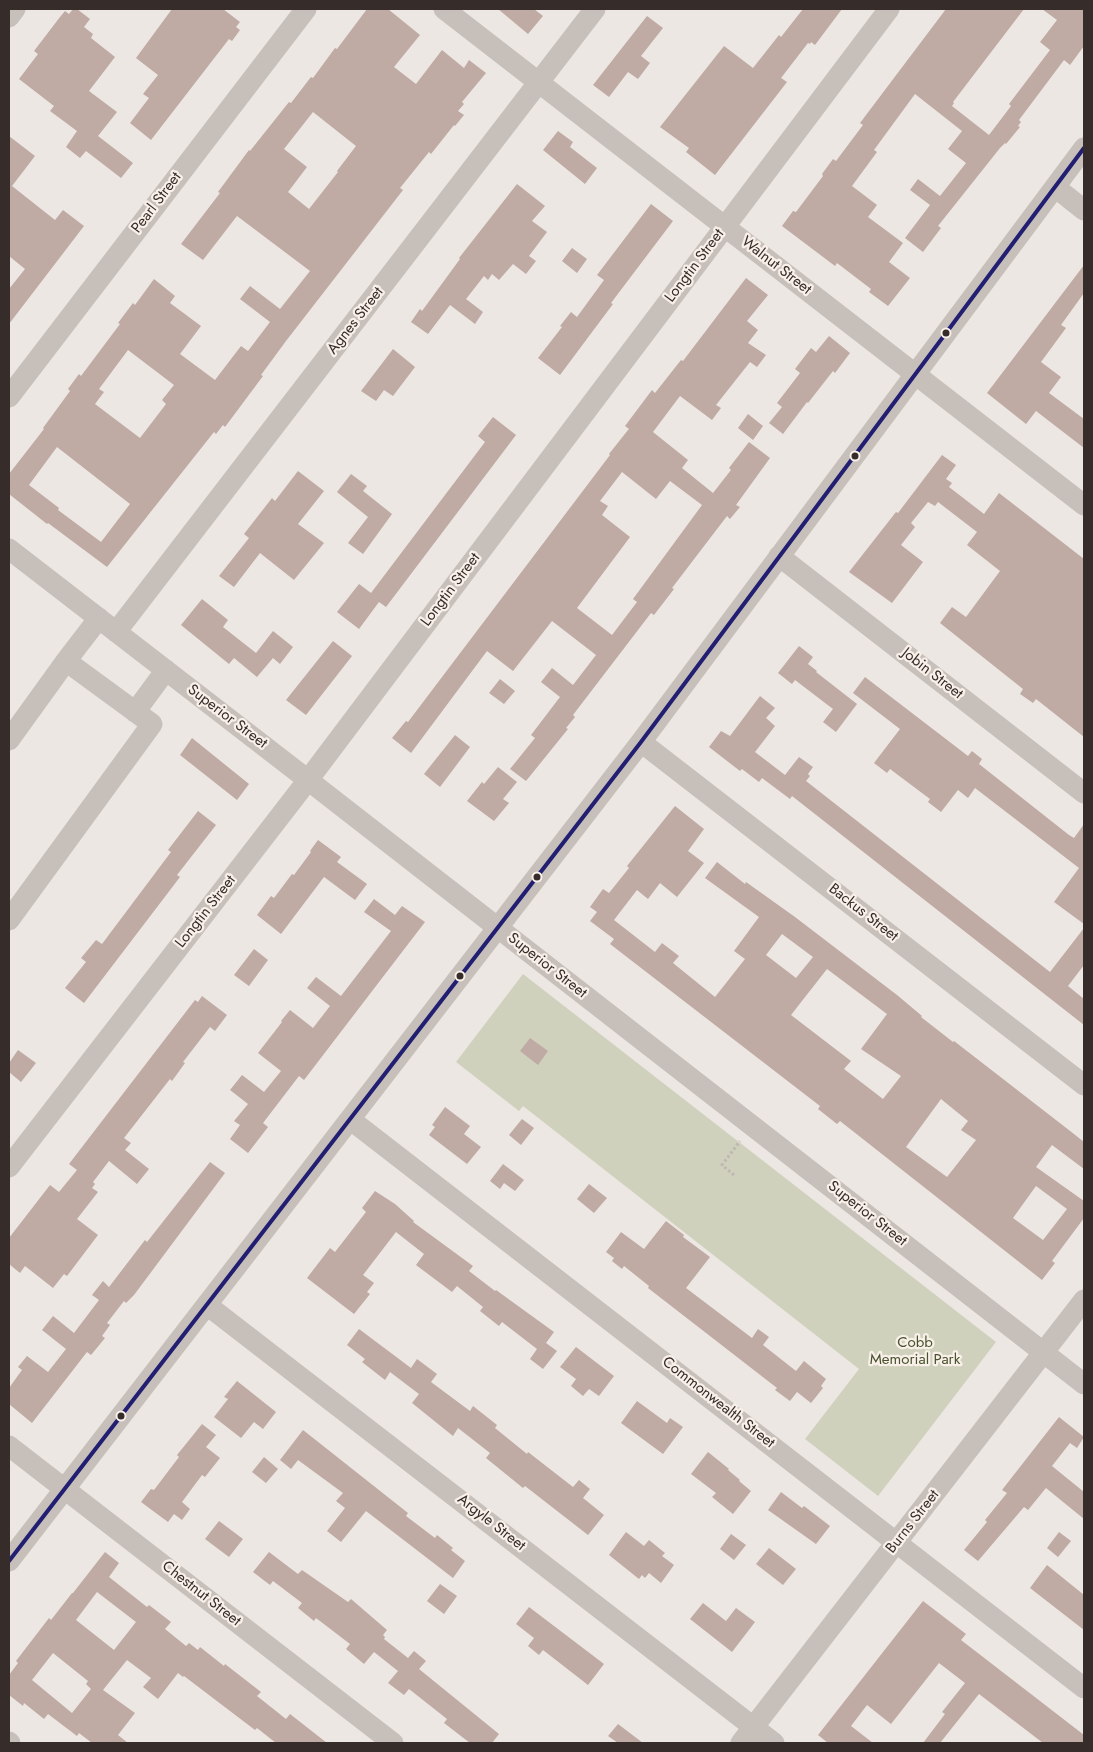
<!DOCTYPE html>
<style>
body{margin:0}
#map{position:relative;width:1093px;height:1752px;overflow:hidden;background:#ece7e2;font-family:Jost,sans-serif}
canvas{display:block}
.frame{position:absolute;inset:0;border:10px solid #362c29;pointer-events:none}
</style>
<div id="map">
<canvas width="1093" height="1752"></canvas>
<div class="frame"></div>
</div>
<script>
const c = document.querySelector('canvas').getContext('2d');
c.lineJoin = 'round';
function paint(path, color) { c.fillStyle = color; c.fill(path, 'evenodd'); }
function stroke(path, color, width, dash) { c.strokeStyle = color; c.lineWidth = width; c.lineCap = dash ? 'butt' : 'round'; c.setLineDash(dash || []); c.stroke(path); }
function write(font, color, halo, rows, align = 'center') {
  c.font = font + ' Jost,sans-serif'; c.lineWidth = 4.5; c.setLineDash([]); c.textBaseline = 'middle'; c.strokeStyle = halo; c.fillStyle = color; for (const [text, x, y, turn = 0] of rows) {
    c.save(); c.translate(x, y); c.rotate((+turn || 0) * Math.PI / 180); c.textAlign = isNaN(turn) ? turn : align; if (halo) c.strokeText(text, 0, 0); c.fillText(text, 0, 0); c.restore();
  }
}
paint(new Path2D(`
 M523,974l473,368 -118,154 -73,-57 54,-70 -336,-263 -4,5 -63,-49z`), '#cfd1bc');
paint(new Path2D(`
 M73,9h4l13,10 -6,8 9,7 -2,4 24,19 -26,34 28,21 -19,24 35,27 -12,15 -35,-27 -6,7 -14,-11 11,-16 -27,-20 4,-5 -35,-27 19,-25 -4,-3 26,-34 5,-6 4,3z
 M172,9h51l17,13 -4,5 4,3 -8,11 -3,-2 -78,101 -21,-17 19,-25 -6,-4 15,-19 -22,-17z
 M367,9h21l32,26 -26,32 22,17 26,-34 22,18 5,-8 17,13 -24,29 2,2 -6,7 6,4 -9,11 -1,-1 -23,29 -2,-2 -29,36 3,2 -117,151 -25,34 2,1 -38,51 -2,-2 -7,9 -2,-2 -107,135 -59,-44 -1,1 -38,-30v-20l35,-45 -1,-1 27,-37 -2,-2 11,-15 2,2 39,-52 -2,-1 15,-20 2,2 19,-26 21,17 -5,7 31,23 -21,28 35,26 26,-34 7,5 22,-29 -30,-23 10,-13 30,23 30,-38 -73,-55 -34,44 -22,-16 39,-51 -2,-1 31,-42 1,1 39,-49 2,1 20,-26 2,1 22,-30 2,1zM313,112l43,34 -19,25 1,1 -29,37 -21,-17 19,-25 -23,-18zM128,350l46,35 -12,15 4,4 -26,34 -45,-34 9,-12 -5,-3zM57,447l73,57 -29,38 -43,-32 1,-2 -30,-23z
 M498,9h36l9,7 -15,18z
 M803,9h39l-27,36 -4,-3 -1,2 -2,-1 -27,35 6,4 -72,93 -29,-23 3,-4 -29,-21 64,-81 29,22 26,-33 2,2z
 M946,9h78l-71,93 1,1 -2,3 37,29 22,-29 -2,-2 41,-54 -10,-8 17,-22 -15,-11h42v37l-14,19 -6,-5 -45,60 2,2 -3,4 2,1 -14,17 -1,-1 -5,5 -62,78 3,2 -18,24 -18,-14 25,-33 -20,-15 8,-11 22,17 26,-33 -18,-14 14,-18 -47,-37 -22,30 -19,26 3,2 -25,34 25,19 -9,12 35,26 -14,19 21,16 -22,28 -19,-14 2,-3 -34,-26 -2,3 -53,-40 11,-15 3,1 27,-36 -1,-2 11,-15 3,2 27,-36 -3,-2z
 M647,16l16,12 -22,28 9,7 -12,16 -10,-7 -19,25 -16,-12z
 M558,131l15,11 -3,5 27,21 -12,16 -42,-34z
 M9,136l26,20 -23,30 43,34 8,-10 21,16 -75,98v-35l16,-20 -16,-13z
 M517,184l28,22 -13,15 15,11 -18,24 7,5 -10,13 -13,-10 -14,16 -7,-6 -4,6 -4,-4 -18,23 17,13 -8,12 -25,-19 -22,29 -17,-12 9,-13 2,2 38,-52 -1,-1z
 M651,204l22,17 -62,82 2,1 -53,71 -22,-17 24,-31 -2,-1 11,-14 6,5 27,-37 -7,-5z
 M572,248l15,11 -10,14 -15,-12z
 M1084,265v28l-23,32 5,3 -25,34 20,15 -12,16 35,26v29l-48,-37 -10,13 -39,-31z
 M746,278l22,17 -21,26 11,9 -10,13 18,12 -9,12 -7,-5 -34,43 5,3 -9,12 -32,-24 -27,36 35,28 -6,8 31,25 18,-23 -2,-2 20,-26 21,16 -34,47 4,2 -10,12 -3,-3 -55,72 2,1 -20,26 -3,-2 -78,102 2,2 -9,11 2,1 -42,52 -16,-12 25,-31 -4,-3 29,-38 -19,-15 11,-14 21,17 23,-30 -44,-34 -39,50 -26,-20 -76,102 -19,-15 14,-17 2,1 202,-267 -1,-1 19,-24 1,-1 -4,-3 27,-36 3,3 26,-33 2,1zM622,472l34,27 14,-18 32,24 -69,94 4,3 -25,33 -35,-27 53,-71 -28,-22 6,-9 -8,-5z
 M829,336l21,17 -15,20 -2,-2 -25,32 -1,-1 -24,32 -14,-11 13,-16 -5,-4 23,-30 -5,-4 16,-21 5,4z
 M393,349l22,18 -22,29 -9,-6 -8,11 -15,-10z
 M748,414l15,12 -10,14 -15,-12z
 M493,417l23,18 -130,172 -7,-5 -20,27 -22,-17 22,-28 12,9 114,-151 -7,-6z
 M942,455l14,10 -10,14 6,4 -3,4 35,27 15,-21 85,66v178l-48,-38 -3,4 -13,-9 3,-5 -83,-66 12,-16 14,10 34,-46 -33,-26 10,-13 -39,-30 -3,4 -7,-4 -17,21 4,4 -14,18 22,17 -31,41 -43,-31 47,-60 2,1z
 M298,471l26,20 -26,33 26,19 -30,37 -34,-27 -26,34 -15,-11 30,-38 -5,-4 28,-36 3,3z
 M351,474l16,12 -4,5 29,23 -29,40 -15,-11 20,-26 -31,-25z
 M202,599l26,21 -5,7 33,26 17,-22 20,16 -13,17 -7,-6 -16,19 -23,-19 -5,6 -48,-39z
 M333,641l19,15 -46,59 -20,-15z
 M799,646l14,11 -5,7 9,7 -1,1 41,32 -21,28 -13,-10 10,-13 -38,-29 -3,4 -14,-11z
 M865,677l103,79 4,-5 10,8 -3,5 90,71 5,3 10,-14v100l-30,-22 25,-34 -104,-80 -7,10 -10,-8 -17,22 -13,-10 2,-3 -40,-30 -3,4 -13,-10 26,-34 -47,-36z
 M500,679l15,12 -11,13 -15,-11z
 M760,696l15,12 -9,10 9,8 -20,26 30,23 14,-18 14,10 -5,7 2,2 -4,5 244,191 34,-44v37l-16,21 16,13v26l-292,-229 -2,3 -28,-21 -3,4 -17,-13 -2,2 -31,-24 12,-16 9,5z
 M455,735l15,12 -30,40 -16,-13z
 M192,738l57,46 -12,16 -57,-45z
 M498,767l19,15 -14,17 6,4 -15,18 -27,-20 15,-19 2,2z
 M675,806l29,23 -16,22 16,12 -27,34 -17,-14 -12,16 -11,-9 -23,30 41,32 7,-9 17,13 -6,7 42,34 30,-38 -11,-8 25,-34 -54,-39 12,-16 28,22 1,-2 49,35 102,78 25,21 -1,1 32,25 1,-1 120,93 10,8v27l-32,-24 -16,22 48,34v17l-32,43 3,2 -13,17 -202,-159 -3,3 -19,-15 2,-3 -210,-162 4,-5 -24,-18 7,-9 -7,-5 13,-18 6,4 20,-25 -2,-2zM782,934l31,23 -17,21 -30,-23zM827,969l60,45 -26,35 40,27 -18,23 -39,-30 7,-8 -60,-46zM941,1099l27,22 -7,9 15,10 -29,37 -41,-30zM1036,1186l31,23 -24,31 -30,-22z
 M198,811l18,14 -39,50 3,2 -96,126 -19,-15 21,-26 -5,-4 15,-18 6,4 69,-92 -3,-2z
 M318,840l23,17 -4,5 30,22 -12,16 -31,-23 -43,57 -24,-19 14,-19 3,2 18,-24 2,1 17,-23 -1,-1z
 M374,899l21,16 7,-9 23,16 -121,158 -5,-4 -36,47 5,4 -20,26 -18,-14 10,-14 -6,-4 14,-17 -18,-14 12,-15 22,17 17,-21 -23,-18 24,-31 -1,-1 9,-11 23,18 17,-22 -23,-18 9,-11 25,19 50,-65 -27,-19z
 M254,949l14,11 -19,26 -15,-11z
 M202,996l25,19 -12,16 -5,-4 -27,35 2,1 -13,18 -2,-2 -46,59 7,5 -6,7 24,19 -12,15 -28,-23 -16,21 2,2 -3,4 6,4 -21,27 21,16 -31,41 -3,-2 -11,14 -28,-22 -5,7 -11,-9v-26l41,-53 9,7 18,-22 -8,-6 126,-164 3,2z
 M530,1038l18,13 -10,14 -18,-14z
 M18,1050l18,13 -15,19 -12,-10v-9z
 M445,1107l25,19 -6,8 17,13 -14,17 -38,-29 6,-8 -3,-2z
 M522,1119l12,9 -13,17 -12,-10z
 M210,1162l15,11 -91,122 -8,8 -2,-2 -17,22 3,2 -8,11 3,2 -14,17 -4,-3 -55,71 -23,-19v-16l13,-18 -4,-3 9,-11 21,16 18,-23 -24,-19 11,-14 21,17 25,-33 -7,-5 11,-14 6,6 36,-47 2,2z
 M503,1164l21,16 -9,11 -11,-8 -4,6 -10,-8z
 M589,1184l18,14 -13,15 -17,-14z
 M375,1191l20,13 19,17 -1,1 60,44 -4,5 26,20 1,-1 58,42 -8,11 11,8 -14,18 -13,-10 7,-10 -35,-27 -3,4 -19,-15 3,-4 -26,-21 -5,6 -36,-27 8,-11 -28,-22 -33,43 11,8 -7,9 3,2 -16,20 -47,-36 23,-30 5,4 31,-40 -4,-4z
 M666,1221l18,14 -1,2 27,20 -24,31 66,50 6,-9 11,8 -6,8 33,26 8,-10 22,18 -5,7 2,2 -12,15 -14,-11 -7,9 -15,-11 2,-2 -129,-100 1,-2 -25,-20 -2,3 -10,-8 2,-3 -8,-6 15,-20 23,17z
 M359,1329l52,39 6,-9 20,15 -6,8 39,29 3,-5 24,19 -2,3 32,26 1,-2 45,35 6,-7 11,9 -7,9 21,17 -16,20 -63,-49 -2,2 -37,-30 4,-5 -32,-25 -5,8 -41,-33 7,-9 -29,-22 -5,8 -23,-18 3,-3 -18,-14z
 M576,1347l38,29 -15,20 -10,-7 -6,7 -12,-10 5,-7 -16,-12z
 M237,1381l39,31 -13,17 -9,-7 -13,16 -27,-21 14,-18 -4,-2z
 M637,1401l30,22 3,-5 13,9 -20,27 -42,-31z
 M1059,1417l25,20 -7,11 -7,-5 -18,23 32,26v27l-38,-31 -18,22 -4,-3 -46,54 -14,-11 23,-28 -2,-2 22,-27 -5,-3z
 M202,1424l14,11 -10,12 14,11 -15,19 -3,-2 -20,27 8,7 -8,11 -8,-6 -6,8 -27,-20 10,-13 3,1 25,-33 -2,-2z
 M303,1430l105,83 -2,3 29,22 2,-3 16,13 -2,2 14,11 -12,17 -87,-67 -25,31 -14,-11 18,-23 -9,-7 7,-8 -45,-33 -7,9 -11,-9z
 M708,1452l21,17 -1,1 12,10 -1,1 12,10 -18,23 -21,-17 4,-4 -25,-19z
 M264,1457l14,12 -12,14 -14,-11z
 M781,1492l21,16 2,-2 26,20 -14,18 -48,-34z
 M219,1521l24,18 -14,18 -24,-18z
 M626,1532l18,14 5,-6 16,13 -3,3 12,9 -13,18 -12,-10 -4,5 -3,-3 -3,4 -30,-24z
 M1059,1532l12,9 -13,16 -11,-9z
 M731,1534l15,11 -12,15 -14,-11z
 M769,1548l27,21 -13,16 -27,-21z
 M105,1552l14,11 -10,14 38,30 2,-2 22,17 -6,7 21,17 3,-3 9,7 2,-3 24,19 1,-2 36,28 -4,4 29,23 4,-5 37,29h-51l-19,-15 -2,2 -71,-54 -1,1 -5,-4 -20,26 -15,-12 8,-9 -24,-18 -24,30 32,23 -17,22 10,8h-36l-13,-10 -2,3 -29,-22 -4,5 -20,-16 -1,3 -14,-11v-20l9,-12 -2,-2 33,-43 2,2 21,-27h1zM97,1592l39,30 -22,28 -38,-30zM53,1653l35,28 -2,3 5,5 -19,24 -40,-33z
 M269,1552l29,22 4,-4 46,32 3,-3 36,31 -4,5 2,2 -1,2 24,19 6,-7 12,10 -7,8 80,65 -7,9h-22l-26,-20 3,-4 -38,-30 -5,6 -16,-12 10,-12 -24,-19 -10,12 -18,-15 4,-5 -34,-26 -2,3 -16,-13 4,-5 -29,-22 -3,4 -17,-13z
 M1047,1565l37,30v35l-54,-42z
 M440,1584l17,12 -13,18 -17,-13z
 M923,1601l43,33 -5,6 123,95v8h-41l-64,-49 -39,49h-17l22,-29 -3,-2 23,-29 -26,-20 -48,61 -24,-19 -16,21 22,17h-45l-10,-8z
 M703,1603l23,18 10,-13 19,14 -23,30 -42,-33z
 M529,1607l75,57 -16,21 -45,-35 -4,5 -11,-9 6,-8 -18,-14z
 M618,1724l25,19h-25l-10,-7z`), '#bfaaa4');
stroke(new Path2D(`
 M734,1175l-12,-10 18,-24`), '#beb7b3', 3, [2.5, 2.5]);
stroke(new Path2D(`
 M444,9l640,496
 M9,17l6,-8
 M1055,187l29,23
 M9,397l297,-388
 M9,549l299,231 776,604
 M779,556l305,237
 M116,632l479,-623
 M66,661l33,-43
 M135,712l31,-42
 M9,740l57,-79 86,63 -143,196
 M641,742l443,343
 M351,1120l733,568
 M9,1167l299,-387 581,-771
 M207,1305l567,438
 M9,1446l384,297
 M9,1561l632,-819 443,-594
 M9,1742l1,1
 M741,1743l343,-443`), '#c6bfba', 21);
stroke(new Path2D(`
 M9,1561l632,-819 443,-594`), '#221e72', 4);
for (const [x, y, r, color] of [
 [946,333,4.5,"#362c29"],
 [855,456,4.5,"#362c29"],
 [537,877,4.5,"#362c29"],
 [460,976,4.5,"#362c29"],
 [121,1416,4.5,"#362c29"]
]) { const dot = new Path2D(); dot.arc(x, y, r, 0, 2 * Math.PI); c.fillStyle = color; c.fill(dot); stroke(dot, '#f9f0e9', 2); }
write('15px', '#362c29', '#f9f0e9', [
 ["Pearl Street",157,203,-53],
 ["Longtin Street",695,266,-53],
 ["Walnut Street",776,266,38],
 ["Agnes Street",356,321,-52],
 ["Longtin Street",451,590,-53],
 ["Jobin Street",932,674,38],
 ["Superior Street",227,717,37],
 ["Longtin Street",206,912,-52],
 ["Backus Street",863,913,38],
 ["Superior Street",547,966,38],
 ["Superior Street",867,1214,38],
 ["Commonwealth Street",718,1403,38],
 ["Burns Street",913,1522,-52],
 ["Argyle Street",491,1523,38],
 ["Chestnut Street",201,1594,38]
]);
write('15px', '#48532e', '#f9f0e9', [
 ["Cobb",915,1343],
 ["Memorial Park",915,1360]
]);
</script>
